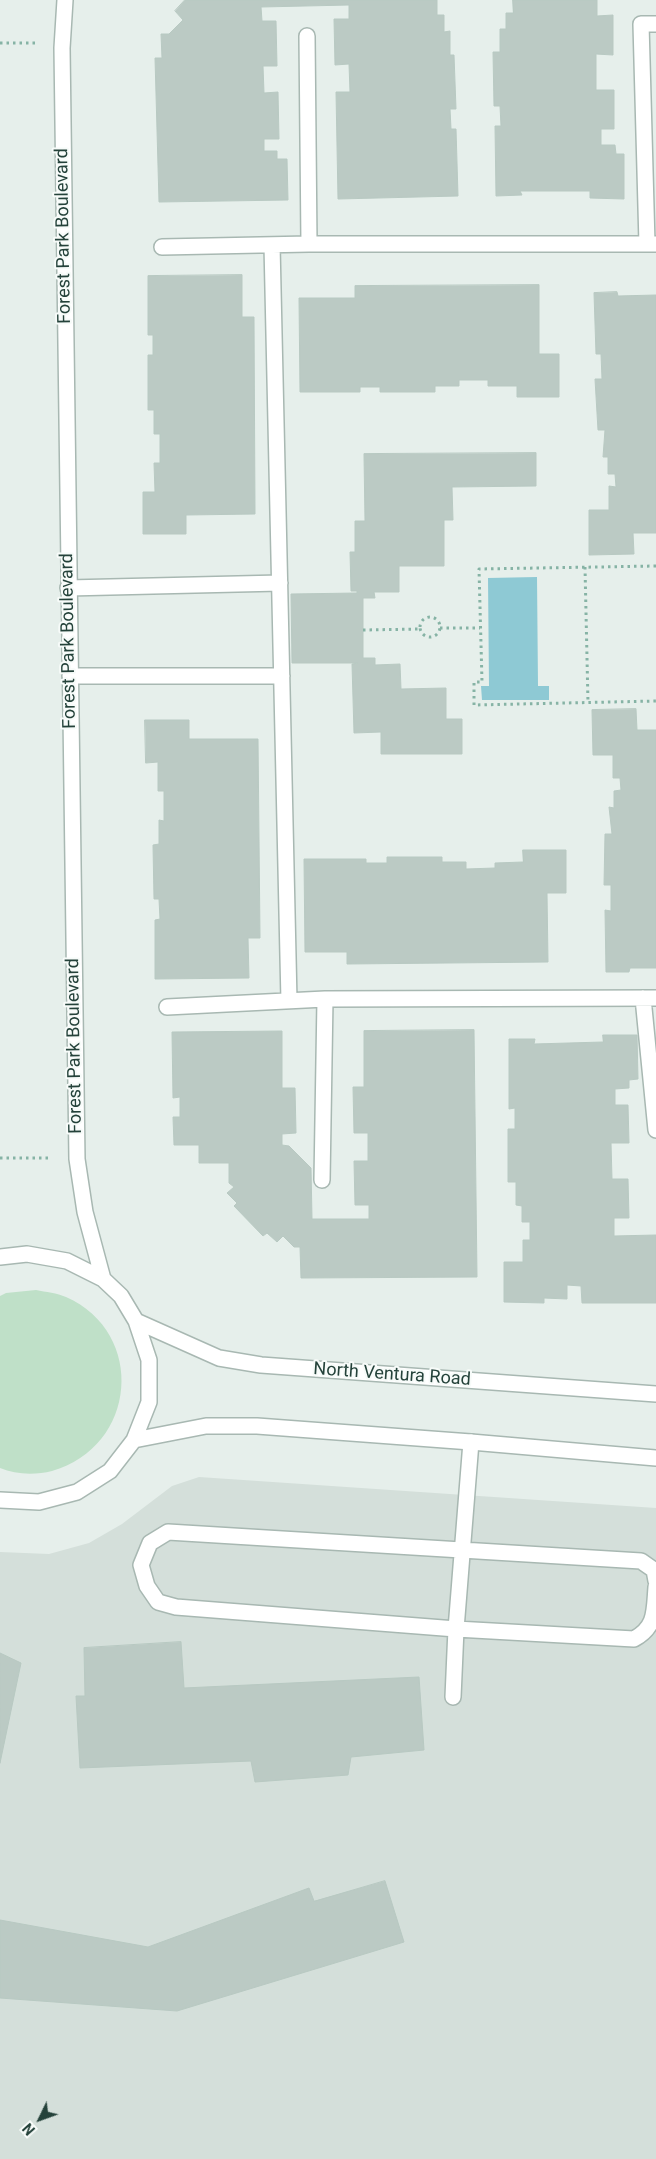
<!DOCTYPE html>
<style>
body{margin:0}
#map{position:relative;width:656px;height:2159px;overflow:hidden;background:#e6efeb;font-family:Roboto,sans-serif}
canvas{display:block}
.north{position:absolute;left:15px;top:2094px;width:50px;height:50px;-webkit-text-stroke:4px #f7fbf9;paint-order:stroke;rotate:228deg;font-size:14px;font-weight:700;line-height:20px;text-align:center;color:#24423a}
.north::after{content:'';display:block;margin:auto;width:18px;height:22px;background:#24423a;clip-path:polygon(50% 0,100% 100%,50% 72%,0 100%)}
</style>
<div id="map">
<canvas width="656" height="2159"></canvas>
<div class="north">N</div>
</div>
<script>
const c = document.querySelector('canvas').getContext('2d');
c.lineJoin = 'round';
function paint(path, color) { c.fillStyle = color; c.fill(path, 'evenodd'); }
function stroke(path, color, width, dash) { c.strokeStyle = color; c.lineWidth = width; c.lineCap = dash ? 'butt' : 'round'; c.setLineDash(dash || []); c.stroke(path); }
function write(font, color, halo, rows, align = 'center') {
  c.font = font + ' Roboto,sans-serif'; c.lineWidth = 4; c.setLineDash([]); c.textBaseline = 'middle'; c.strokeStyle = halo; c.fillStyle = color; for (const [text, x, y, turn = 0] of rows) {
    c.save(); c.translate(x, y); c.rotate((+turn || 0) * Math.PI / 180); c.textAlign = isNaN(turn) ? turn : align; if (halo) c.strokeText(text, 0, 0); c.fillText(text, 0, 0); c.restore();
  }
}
paint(new Path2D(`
 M199,1477l457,31v651h-656v-607l49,2 40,-11 33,-19 50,-38z`), '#d4dfda');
paint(new Path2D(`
 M36,1290c10,2 21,3 30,7 81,36 71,150 -14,174 -16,4 -36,4 -52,-3v-172l6,-3z`), '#bfe0c8');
paint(new Path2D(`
 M537,577l1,109h11v14h-67l-1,-14h8l-1,-108z`), '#8ec9d4');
const building = new Path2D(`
 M185,0h252v15h7v17l6,-1v24h4l2,54h-6l1,20h5l2,67 -120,3 -2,-107h14l-1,-28 -14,1 -1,-46h15v-14l-88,2 1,14h14l1,45h-14l1,27 14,-1 1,47h-15v12h13v8h10l1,41 -129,2 -4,-144h7l-1,-24h8l14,-14 -8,-9z
 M513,0h84v16l16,-1v40l-17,-1v36h18v39h-13v16h14l1,9h8v45l-34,-1v-7h-70l2,4 -26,1 -1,-70h6l-1,-20h-6l-1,-54h7v-23h6v-16h7z
 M242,275v42h12l1,197 -69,1v19h-43v-42h12l-1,-29h6v-29h-6v-24h-6v-55h5v-20h-5v-59z
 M539,285v69h20v43h-42v-11h-29v-6h-29v6h-24v6h-55v-5h-20v5h-60l-1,-94h56v-12z
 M617,292l1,4 38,-1v238h-23l1,21 -45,1v-45h20v-24l7,1 -1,-13h-7v-17h-5l2,-27h-7l-3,-51h7l-1,-25h-5l-2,-61z
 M536,453v33l-84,1 1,33h-9v46h-45v26h-25l1,6h-12v60h12v7l25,-1 1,25 45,-1v31h16v35h-81v-22l-27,1 -2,-69 6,-1h-66l-1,-69 66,-1v-2h-6l-1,-39h5v-31h10l-1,-67z
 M636,709l1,21h19v238h-26l-1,4h-23l-1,-62 6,1v-26h-7l1,-51h7l-3,-27 5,1v-17l7,-1 -1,-12h-7v-23h-20l-1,-45z
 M145,720h44v19h69l2,199h-12l1,40 -94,1v-59l5,-1 -1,-20h-5l-1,-54 6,-1v-24l5,1v-30h-6v-29l-12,1z
 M523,850h43v43h-19l1,69 -201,2v-12h-42l-1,-93h62v4h21v-6h55v5h24v7l29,-1v-5l28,-1z
 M474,1030l3,247 -176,1 -1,-31h-6l-11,-11 -6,6 -10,-9 -4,3 -29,-30 3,-3 -10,-10 7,-6 -5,-4v-20h-30v-18h-25l-1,-28h7v-20l-7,1 -1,-66 110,-1v57h13l1,45 -14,1v11l7,1 22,22 1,51h57v-14h-14l-1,-44h14v-28h-14l-1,-46h11v-56z
 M603,1035h34l1,44 -9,1v8l-14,1v16h13l1,38h-18l1,36h16l1,39h-15v18l42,-1v68h-74l-1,-17 -14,-1v14l-23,-1v5l-40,-1v-40h19v-22h7v-18h-8v-16l-6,-1v-23h-8v-53h7v-21l-6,1v-70h26l-1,5 69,-2z
 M181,1642l3,46 235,-11 5,73 -73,7 -3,18 -93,7 -4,-21 -171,7 -4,-72h9l-1,-48z
 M0,1653l21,10 -21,100z
 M385,1881l19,61 -227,69 -177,-13v-78l148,27 161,-59 5,13z`);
paint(building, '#bbcac4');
stroke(building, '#b8c9c2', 1);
const service = new Path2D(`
 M307,36l2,208
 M647,244l-6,-220h15
 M272,245l17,756
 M162,247l147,-3h347
 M68,588l212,-5
 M70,676h212
 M643,998l13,132
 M167,1007l158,-8 331,-1
 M322,1180l3,-181
 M656,1581l-2,-11 -13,-9 -473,-29 -18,11 -9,22 6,21 11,16 18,5 280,22 178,10c22,-12 20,-27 22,-52
 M453,1697l3,-68 15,-187`);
const tertiary = new Path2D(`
 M65,0l-3,48 15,1111 8,53 18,67
 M0,1257l27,-3 40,7 36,18 18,17 15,25 13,39v42l-15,38 -24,31 -33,21 -38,10 -39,-2
 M136,1321l83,37 42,7 395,29
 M134,1440l72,-14h51l214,16 185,16`);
stroke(service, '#a8b8b2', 18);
stroke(tertiary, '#a8b8b2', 18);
stroke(new Path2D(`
 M0,43h35
 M656,566l-177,3 3,113h-8v23l182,-4
 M585,567l3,136
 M420 627a10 10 0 1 1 20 0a10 10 0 1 1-20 0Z
 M440,628h40
 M363,630l57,-1
 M0,1158h51`), '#86b3a5', 3, [2.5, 4]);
stroke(service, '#fff', 15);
stroke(tertiary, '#fff', 15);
write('18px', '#24423a', '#f7fbf9', [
 ["Forest Park Boulevard",64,236,-91],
 ["Forest Park Boulevard",69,641,-91],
 ["Forest Park Boulevard",75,1046,-91],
 ["North Ventura Road",392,1375,4]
]);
</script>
